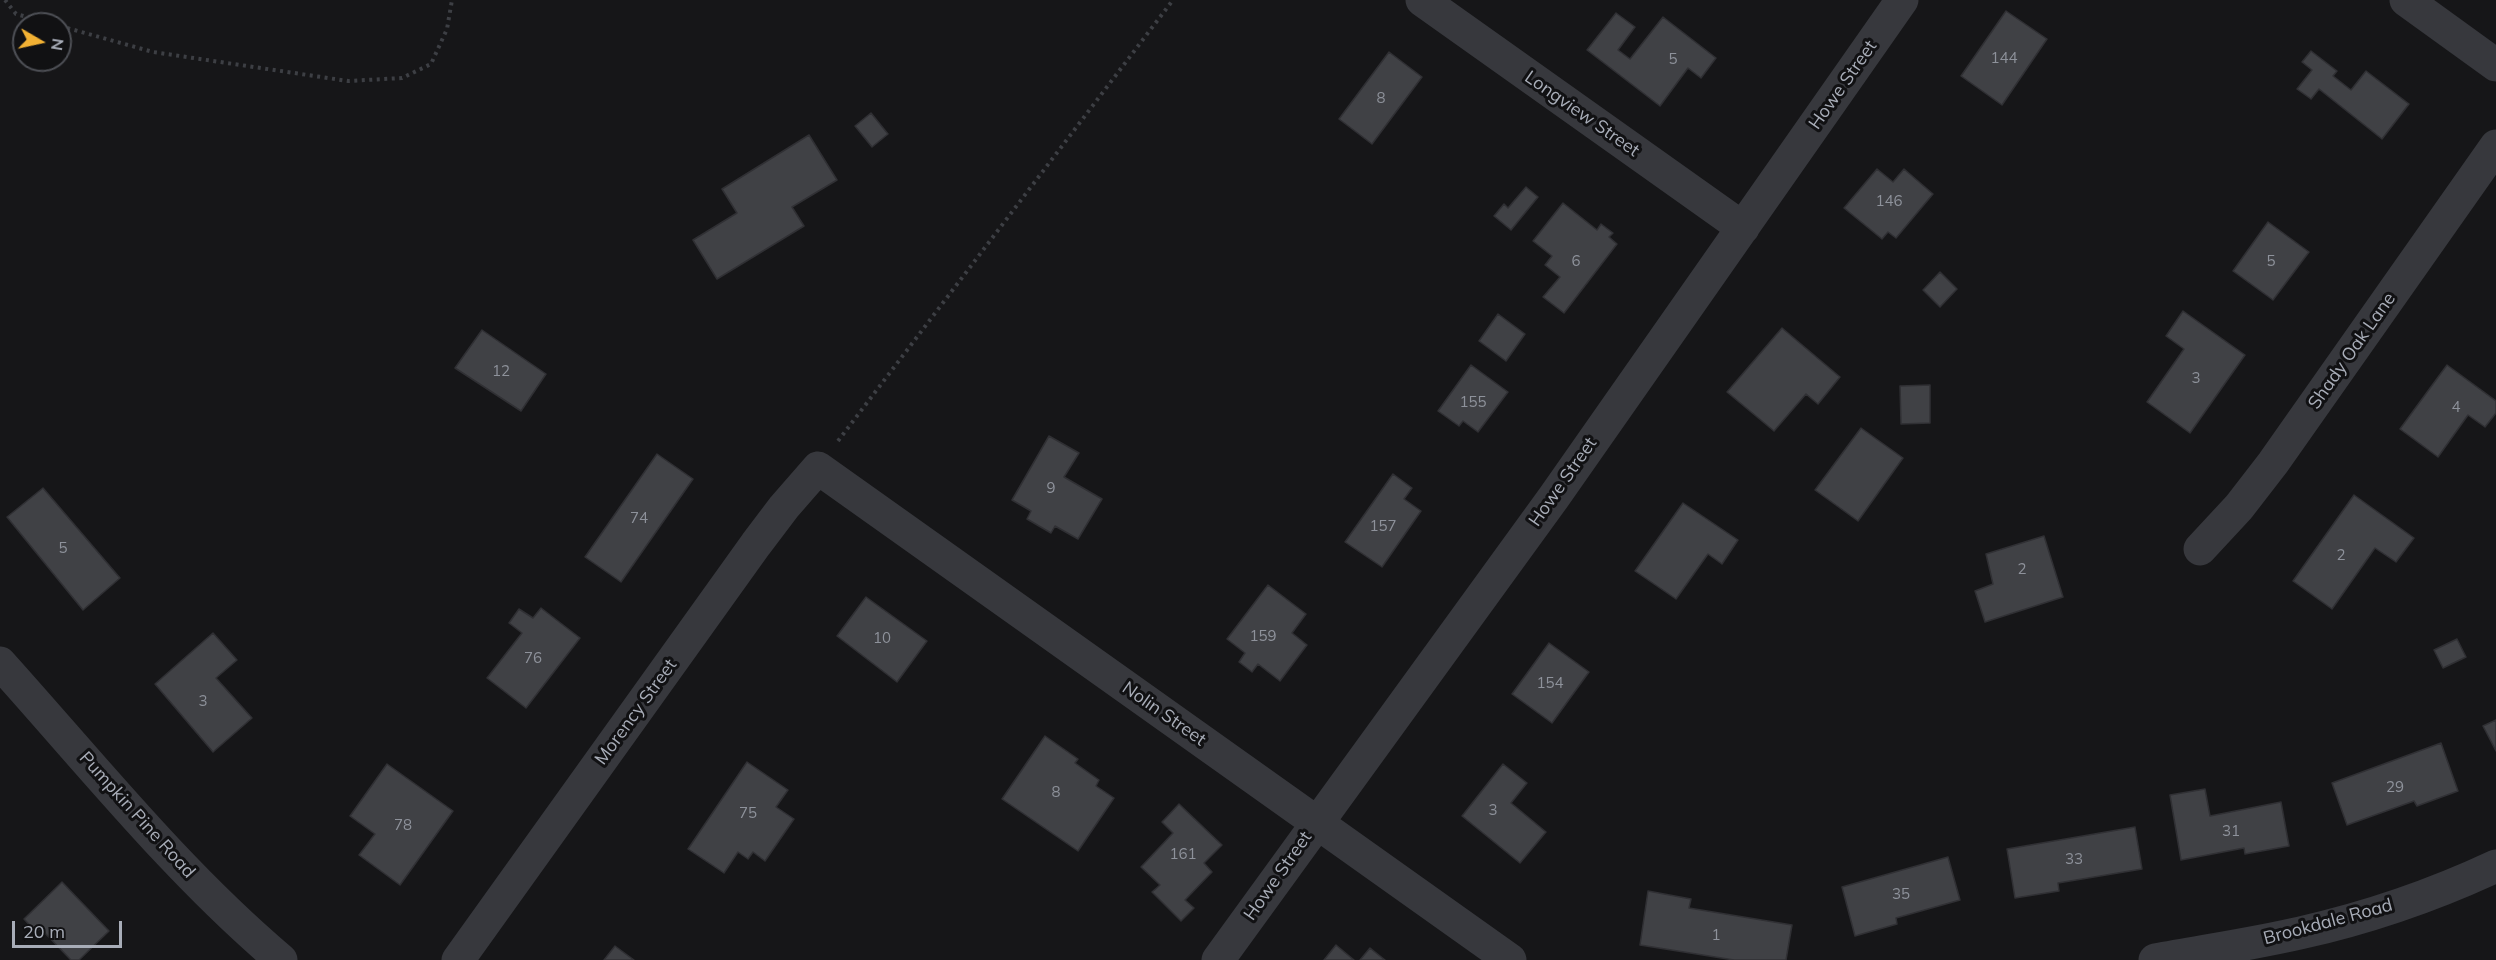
<!DOCTYPE html>
<style>
body{margin:0}
#map{position:relative;width:2496px;height:960px;overflow:hidden;background:#161618;font-family:Mulish,sans-serif}
canvas{display:block}
.north{position:absolute;left:12px;top:12px;width:60px;height:60px;box-sizing:border-box;background:#111113;border:2px solid #4d4f55;border-radius:50%;rotate:99deg;font-size:16px;font-weight:700;line-height:24px;text-align:center;color:#a8adb8}
.north::after{content:'';display:block;margin:auto;width:21px;height:27px;background:#f2b134;clip-path:polygon(50% 0,100% 100%,50% 72%,0 100%)}
.scale{position:absolute;left:12px;top:921px;width:110px;height:27px;box-sizing:border-box;border:3px solid #a8adb8;border-top:0;padding-left:8px;font-size:18px;line-height:21px;white-space:nowrap;color:#a8adb8;-webkit-text-stroke:4px #111113;paint-order:stroke}
</style>
<div id="map">
<canvas width="2496" height="960"></canvas>
<div class="north">N</div>
<div class="scale">20 m</div>
</div>
<script>
const c = document.querySelector('canvas').getContext('2d');
c.lineJoin = 'round';
function paint(path, color) { c.fillStyle = color; c.fill(path, 'evenodd'); }
function stroke(path, color, width, dash) { c.strokeStyle = color; c.lineWidth = width; c.lineCap = dash ? 'butt' : 'round'; c.setLineDash(dash || []); c.stroke(path); }
function write(font, color, halo, rows, align = 'center') {
  c.font = font + ' Mulish,sans-serif'; c.lineWidth = 6; c.setLineDash([]); c.textBaseline = 'middle'; c.strokeStyle = halo; c.fillStyle = color; for (const [text, x, y, turn = 0] of rows) {
    c.save(); c.translate(x, y); c.rotate((+turn || 0) * Math.PI / 180); c.textAlign = isNaN(turn) ? turn : align; if (halo) c.strokeText(text, 0, 0); c.fillText(text, 0, 0); c.restore();
  }
}
const building = new Path2D(`
 M2006,11l41,28 -45,66 -41,-29z
 M1616,13l19,14 -17,23 12,9 33,-42 53,41 -15,20 -13,-10 -28,38 -73,-56z
 M2311,51l26,20 -4,5 18,14 15,-19 43,33 -27,35 -63,-50 -8,10 -14,-10 15,-19 -10,-8z
 M1389,52l33,25 -50,67 -33,-25z
 M871,113l17,21 -16,13 -17,-21z
 M809,135l28,45 -45,27 12,19 -87,53 -24,-39 44,-27 -15,-24z
 M1877,169l16,13 11,-13 29,25 -37,44 -8,-6 -6,7 -38,-31z
 M1526,187l12,10 -27,33 -17,-14 10,-12 4,4z
 M1563,203l34,27 4,-6 12,9 -4,4 8,7 -53,69 -21,-16 17,-20 -15,-12 7,-9 -19,-15z
 M2268,222l41,30 -36,48 -40,-29z
 M1940,272l17,17 -17,18 -17,-17z
 M2183,311l62,44 -55,78 -43,-31 37,-53 -18,-13z
 M1498,314l27,20 -19,27 -27,-20z
 M1782,328l58,49 -22,27 -12,-10 -32,37 -47,-39z
 M482,330l64,44 -25,37 -66,-43z
 M1471,365l37,27 -30,40 -15,-11 -4,5 -21,-15z
 M2447,365l49,36v12l-11,14 -17,-12 -30,42 -38,-28z
 M1930,385v38l-29,1 -1,-38z
 M1861,428l42,30 -45,63 -43,-31z
 M1049,436l30,17 -15,24 38,22 -24,40 -23,-13 -4,7 -24,-14 4,-8 -19,-11z
 M657,454l36,25 -72,103 -36,-25z
 M1393,474l19,14 -8,11 17,12 -39,56 -37,-25z
 M43,488l77,90 -37,32 -76,-93z
 M2354,495l60,43 -18,24 -21,-14 -43,61 -39,-28z
 M1683,503l55,37 -16,24 -14,-10 -32,45 -41,-28z
 M2044,536l19,61 -78,25 -10,-31 18,-7 -7,-30z
 M1268,585l38,29 -14,19 15,12 -27,36 -22,-17 -6,8 -13,-10 6,-9 -18,-14z
 M866,597l61,44 -30,41 -60,-46z
 M541,608l39,30 -54,70 -39,-30 35,-45 -13,-10 10,-14 14,9z
 M213,633l24,27 -21,18 36,40 -39,34 -58,-68z
 M2457,639l9,18 -23,11 -9,-18z
 M1549,643l40,29 -37,51 -40,-29z
 M2496,720v31l-13,-25z
 M1045,736l33,23 -3,4 24,17 -3,6 18,12 -36,53 -76,-52z
 M2441,743l17,48 -41,15 -3,-5 -67,24 -15,-42z
 M747,762l41,28 -12,17 18,12 -29,42 -12,-9 -5,7 -10,-7 -14,21 -36,-24z
 M387,764l66,47 -53,74 -41,-30 16,-21 -25,-18z
 M1503,764l24,19 -16,20 35,29 -26,31 -58,-47z
 M2205,789l5,27 71,-14 8,44 -44,8 -1,-6 -63,12 -11,-65z
 M1179,804l43,41 -18,18 8,9 -27,28 9,8 -13,13 -29,-29 8,-7 -19,-18 32,-34 -11,-11z
 M2135,827l7,42 -84,14 1,8 -44,7 -8,-49z
 M1948,857l12,43 -64,18 1,6 -42,12 -13,-49z
 M62,882l47,49 -30,29h-8l-31,-32 -4,4 -12,-13z
 M1648,891l43,8 -2,9 103,17 -6,35h-52l-94,-15z
 M1336,945l18,15h-30z
 M615,946l19,14h-30z
 M1370,948l15,12h-25z`);
paint(building, '#404145');
stroke(building, '#303034', 1.5);
stroke(new Path2D(`
 M5,0l11,14 37,10
 M60,26l93,26 195,29 54,-3 29,-14 16,-35 5,-29
 M838,441l335,-441`), '#3d3f44', 4, [3, 4.5]);
stroke(new Path2D(`
 M1422,0l321,228
 M2406,0l90,65
 M2200,549l39,-42 34,-44 223,-317
 M0,663c91,101 177,209 281,297
 M458,960l298,-416 28,-37 34,-39 692,492
 M1218,960l336,-463 348,-497
 M2155,960c48,-9 97,-16 145,-27 67,-15 134,-38 196,-67`), '#37383d', 33);
write('15px', '#8e929b', null, [
 ["144",2004,58],
 ["5",1673,59],
 ["8",1381,98],
 ["146",1889,201],
 ["6",1576,261],
 ["5",2271,261],
 ["12",501,371],
 ["3",2196,378],
 ["155",1473,402],
 ["4",2456,407],
 ["9",1051,488],
 ["74",639,518],
 ["157",1383,526],
 ["5",63,548],
 ["2",2341,555],
 ["2",2022,569],
 ["159",1263,636],
 ["10",882,638],
 ["76",533,658],
 ["154",1550,683],
 ["3",203,701],
 ["29",2395,787],
 ["8",1056,792],
 ["3",1493,810],
 ["75",748,813],
 ["78",403,825],
 ["31",2231,831],
 ["161",1183,854],
 ["33",2074,859],
 ["35",1901,894],
 ["1",1716,935]
]);
write('18px', '#a8adb8', '#111113', [
 ["Howe Street",1843,85,-55],
 ["Longview Street",1582,114,35],
 ["Shady Oak Lane",2352,351,-55],
 ["Howe Street",1563,482,-55],
 ["Morency Street",636,712,-54],
 ["Nolin Street",1164,714,35],
 ["Pumpkin Pine Road",137,815,48],
 ["Howe Street",1278,876,-55],
 ["Brookdale Road",2328,922,-15]
]);
</script>
